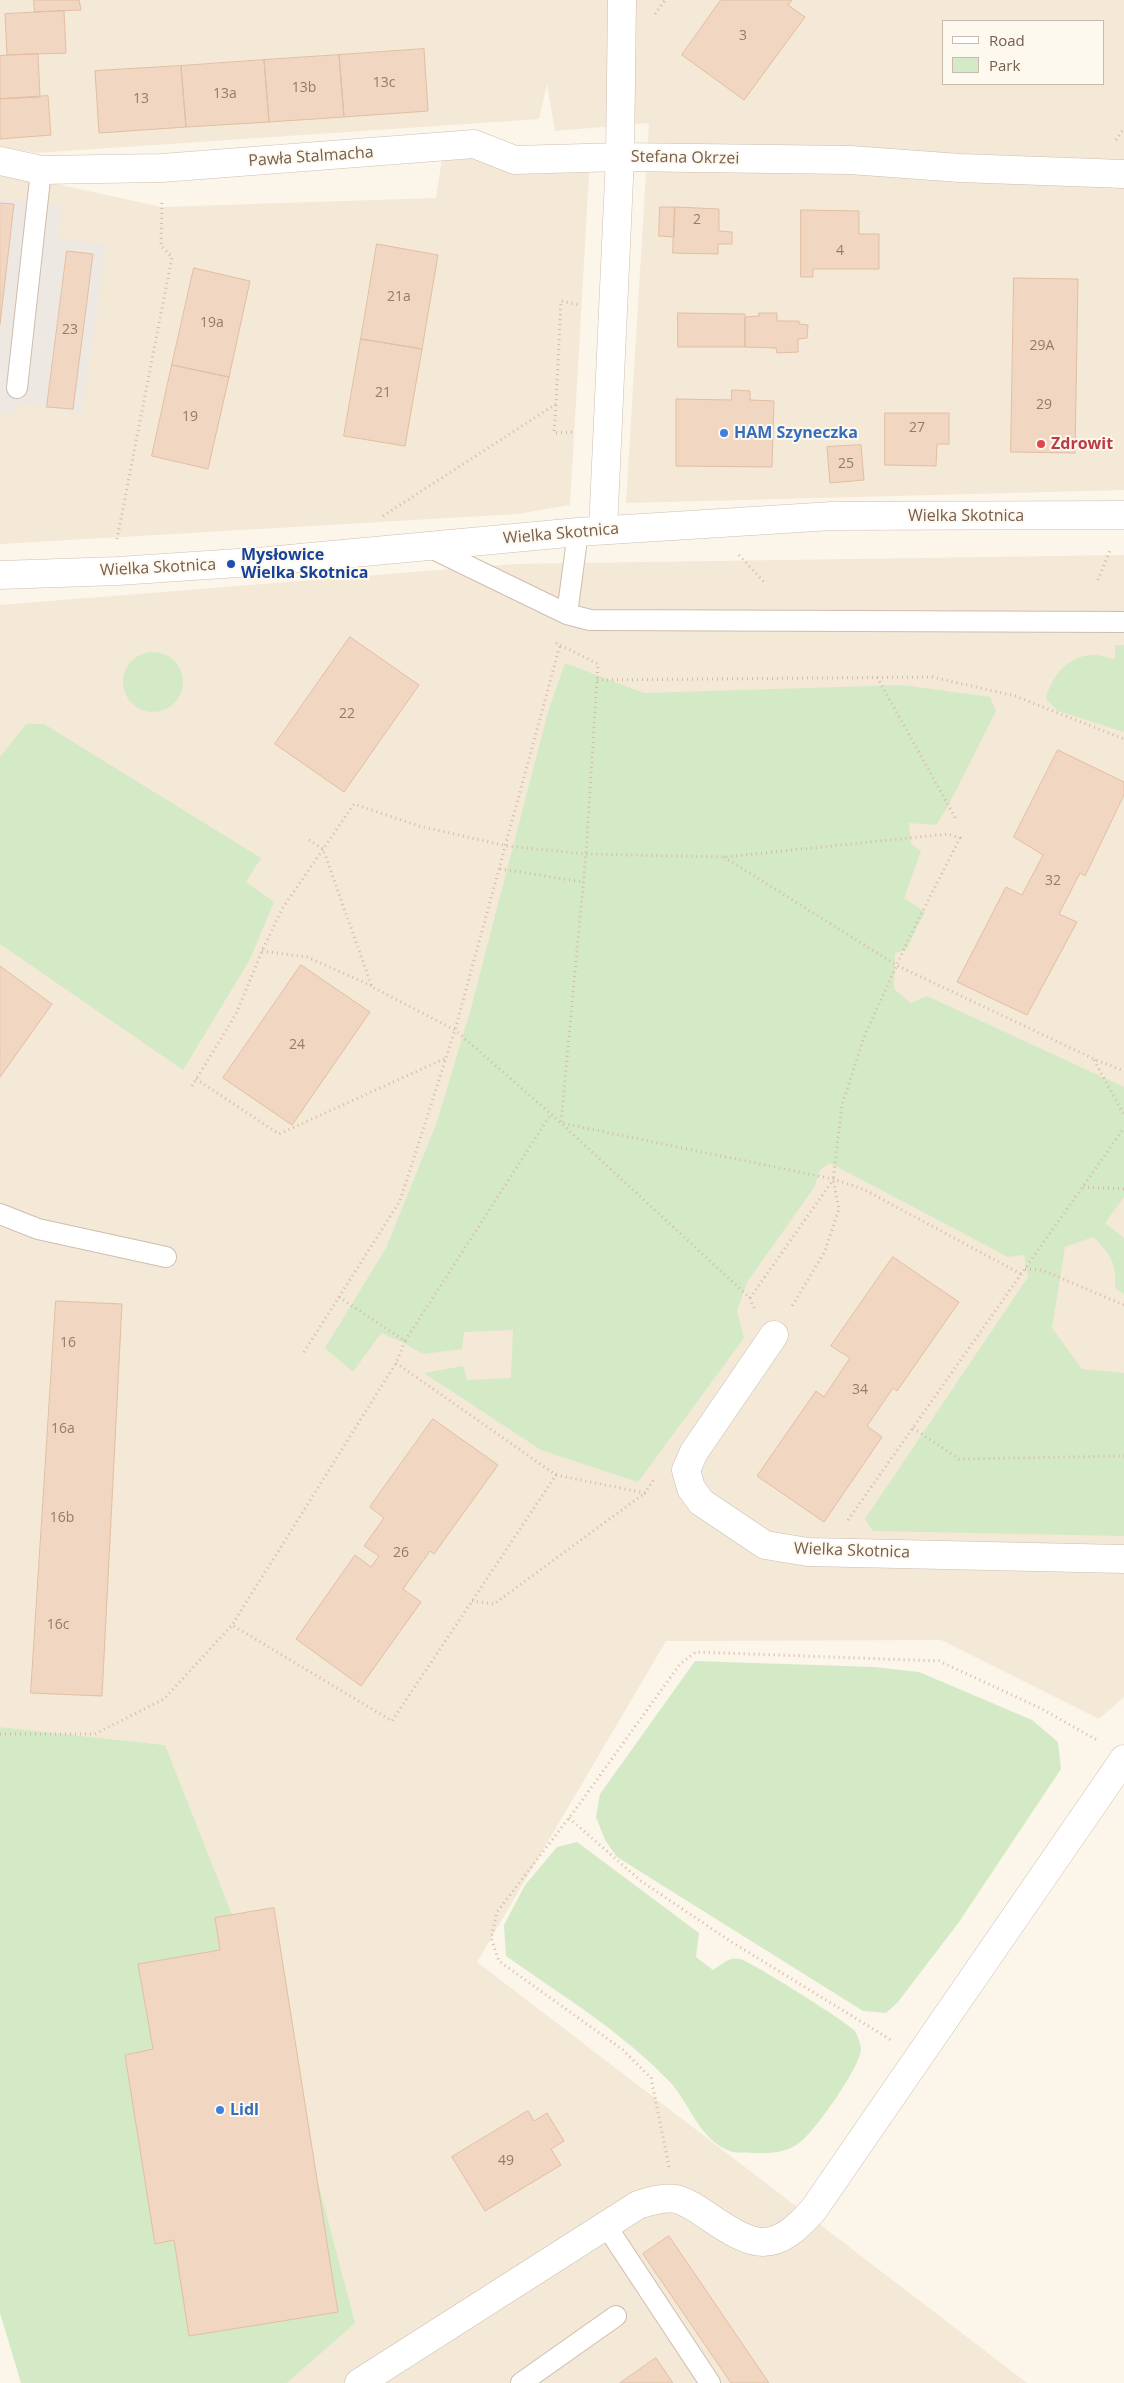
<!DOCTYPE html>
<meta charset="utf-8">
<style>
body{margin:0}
#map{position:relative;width:1124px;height:2383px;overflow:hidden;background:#fcf5e9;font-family:"Open Sans",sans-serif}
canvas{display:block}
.legend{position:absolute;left:942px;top:20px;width:162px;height:65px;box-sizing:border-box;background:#fef9ef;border:1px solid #c8bbae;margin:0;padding:6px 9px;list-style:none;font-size:15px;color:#765d4d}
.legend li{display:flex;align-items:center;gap:10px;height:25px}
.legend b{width:25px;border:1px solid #c8bbae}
</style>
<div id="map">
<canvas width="1124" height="2383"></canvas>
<ul class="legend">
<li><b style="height:6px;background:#fff"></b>Road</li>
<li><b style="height:14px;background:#d4eac7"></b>Park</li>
</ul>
</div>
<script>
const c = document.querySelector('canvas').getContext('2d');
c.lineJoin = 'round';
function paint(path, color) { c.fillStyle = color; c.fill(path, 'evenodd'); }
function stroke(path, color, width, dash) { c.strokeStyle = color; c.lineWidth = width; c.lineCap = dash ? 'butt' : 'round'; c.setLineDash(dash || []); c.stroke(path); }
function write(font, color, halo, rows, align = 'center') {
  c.font = font + ' "Open Sans",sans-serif'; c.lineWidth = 4; c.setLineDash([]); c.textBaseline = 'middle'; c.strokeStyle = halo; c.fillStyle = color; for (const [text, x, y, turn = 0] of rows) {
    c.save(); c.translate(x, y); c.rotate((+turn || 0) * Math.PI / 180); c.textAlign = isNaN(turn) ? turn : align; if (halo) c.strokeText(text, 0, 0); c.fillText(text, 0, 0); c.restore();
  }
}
paint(new Path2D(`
 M0,0h1124v490l-498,13 23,-380 -94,8 -8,-47 -8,35 -504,34 -35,-7zM943,21h160v63h-160z
 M443,152l147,5 -20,348 -53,9 -517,30v-372l162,35 274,-9z
 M1124,555v1142l-25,22 -158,-79 -275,1 -189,321 550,421h-740l67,-60 -189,-578 -165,-18v-1122l514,-41z`), '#f4e8d7');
paint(new Path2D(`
 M0,199l61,7 -3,32 49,7 -26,169 -64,-12 -1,13 -16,-2z`), '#ede8e2');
paint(new Path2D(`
 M1115,645h9v87l-66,-21 -12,-12c4,-21 22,-43 45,-44 7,-1 16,3 24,4z
 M123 682a30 30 0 1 1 60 0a30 30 0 1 1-60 0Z
 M565,663l79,30 259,-8 87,12 6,14 -49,97 -11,17 -27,-2 2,21 10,7 -17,47 21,14 -19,38 -11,3 -1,36 17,14 16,-7 197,91v110l-19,26 19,15v56l-9,-6c2,-25 -4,-33 -22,-51l-28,10 -13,81 30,41 42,4v163l-251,-5 -8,-12 163,-242 -4,-22 -16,2 -178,-94 -10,7 -5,16 -68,96 -10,29 7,27 -106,144 -97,-32 -117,-77 39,-7 4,14 44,-2 2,-48 -49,2 -2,17 -39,5 -21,-12 -21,-9 -28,39 -28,-24 61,-100 51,-126 33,-110 78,-300z
 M26,724h18l217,134 -15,24 28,20 -25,59 -66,109 -183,-126v-187z
 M695,1661l179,6 45,5 113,48 26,22 3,27 -102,153 -61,80 -12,11 -23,-2 -246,-154 -12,-17 -9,-23 4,-23z
 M0,1727l165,18 114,289 76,289 -68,60h-266l-21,-70z
 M577,1842l122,91 -3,24 17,13c8,-5 16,-14 27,-11 10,2 110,65 115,72 2,3 6,14 6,18 0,17 -47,84 -62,94 -12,10 -32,11 -47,10 -6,-1 -13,0 -19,-1 -34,-10 -43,-50 -65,-72 -47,-49 -107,-85 -162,-124l-2,-31 21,-40 32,-38z`), '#d4eac7');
const building = new Path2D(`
 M34,0h45l2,10 -46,2z
 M721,0h71l-4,5 17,12 -61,83 -62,-45z
 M64,11l2,42 -59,2 -2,-41z
 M424,49l4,62 -84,6 -5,-62z
 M38,54l2,43 -40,2v-43z
 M339,55l5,62 -75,5 -5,-62z
 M264,60l5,62 -83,5 -5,-61z
 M181,66l5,61 -87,6 -4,-62z
 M48,96l3,39 -51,4v-40z
 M0,203l14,1 -14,120z
 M660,207h15l-1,30 -15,-1z
 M675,207l44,2v22l13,1v12h-14v10l-45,-1z
 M801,210l58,1v23h20v35h-66v8h-12z
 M377,244l61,11 -16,94 -61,-10z
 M67,251l26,3 -20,155 -26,-2z
 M194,268l56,13 -21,96 -57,-12z
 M1014,278l64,1 -3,174 -64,-1z
 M678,313l67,1v33h-67z
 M759,313h18v8h22v3l9,1 -1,13 -9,1v13l-21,1 -1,-5 -31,-1v-30l14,-1z
 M361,339l61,10 -17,97 -61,-10z
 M172,365l57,12 -21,92 -56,-13z
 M732,390l18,1v9l24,1 -2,66 -96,-1v-67l55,1z
 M885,413h64v31h-12l-1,22 -51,-1z
 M861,445l3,35 -34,3 -3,-36z
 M350,637l69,48 -75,107 -69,-48z
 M1058,750l66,32v13l-39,81 -5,-3 -21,41 18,8 -50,93 -70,-33 49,-95 16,8 21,-40 -29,-18z
 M301,965l69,47 -78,113 -69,-47z
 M0,966l52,38 -52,73z
 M893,1257l66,45 -62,89 -4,-3 -26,38 15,11 -58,85 -67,-46 59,-85 8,6 26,-39 -19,-12z
 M56,1301l66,3 -20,392 -71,-3z
 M433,1419l65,46 -64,89 -4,-3 -27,38 18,13 -60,84 -65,-47 59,-84 16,12 8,-11 -15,-10 20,-28 -14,-11z
 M274,1908l64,404 -149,24 -15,-96 -19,4 -30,-189 28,-6 -15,-85 82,-14 -5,-32z
 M528,2111l6,10 13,-8 17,28 -13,8 10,16 -76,46 -33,-54z
 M669,2236l100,147h-38l-88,-129z
 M656,2358l17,25h-53z`);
paint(building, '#f1d6c1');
stroke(building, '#e3bea2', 1);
const lane = new Path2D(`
 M17,388l24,-218
 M429,547l138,67 23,6 534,2
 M567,614l11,-82
 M0,1214l38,15 128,28
 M605,2224l105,159
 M521,2383l95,-67`);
const street = new Path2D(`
 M0,161l41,9 121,-2 312,-24 41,16 105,-3 230,3 110,8 164,6
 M603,530l17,-373 2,-157
 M0,575l118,-4 150,-10 310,-29 254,-16 292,-1
 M774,1335l-80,117 -8,18 5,18 10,14 64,43 43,7 316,7
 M359,2383l279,-178c12,-4 25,-8 38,-6 12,3 23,11 33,18 47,32 66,37 105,-8l310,-450`);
stroke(lane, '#cebeaf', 22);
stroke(street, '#cebeaf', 29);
stroke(new Path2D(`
 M655,14l10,-14
 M1116,140l8,-12
 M556,405l-2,28 20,-1
 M383,516l173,-112 5,-103 19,4
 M117,539l55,-282 -11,-11 1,-46
 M739,555l25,27
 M1098,580l13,-32
 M556,643l42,21 -12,190 -25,269 272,56 30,10 158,85
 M877,677l79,142
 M597,680l335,-3 83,19 109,43
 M309,840l14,9 49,138 83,43 96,84 199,184 5,12
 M724,857l174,109 196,93 30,12
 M500,869l83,13
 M262,951l45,6 65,29
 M1094,1060l30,55
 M196,1079l83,55 167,-76
 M192,1086l44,-72 26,-63 20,-42 72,-105 65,22 88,20 79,8 138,3 224,-23 12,4 -50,98 -46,101 -22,68 -9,74 6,30 -14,42 -34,57
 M1083,1187l41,2
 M1025,1269l17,1 82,35
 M339,1297l66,44 146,-227
 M750,1298l83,-118
 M405,1341l-9,22 -164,262 160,96 164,-246 89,18 9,-14
 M304,1352l96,-151 55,-171 105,-385
 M396,1363l160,112
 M913,1428l46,31 165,-3
 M848,1520l276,-392
 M472,1601l22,3 151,-111
 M0,1734h95l69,-35 68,-74
 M569,1818l72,63 89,60 161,99
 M669,2167l-18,-89 -28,-28 -124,-89 -8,-23 6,-26 81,-106 102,-142 16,-12 243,9 101,47 57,32`), '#d6baa4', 3, [1, 4]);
stroke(lane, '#fff', 20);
stroke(street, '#fff', 28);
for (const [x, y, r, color] of [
 [724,433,5,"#3f7fe0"],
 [1041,444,5,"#e0444e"],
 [231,564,5,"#1a4fb4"],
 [220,2110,5,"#3f7fe0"]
]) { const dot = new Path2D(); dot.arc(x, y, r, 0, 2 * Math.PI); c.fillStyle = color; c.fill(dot); stroke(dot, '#fef9ef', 2); }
write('14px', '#957b6a', null, [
 ["3",743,36],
 ["13c",384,83],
 ["13b",304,88],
 ["13a",225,94],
 ["13",141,99],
 ["2",697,220],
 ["4",840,251],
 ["21a",399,297],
 ["19a",212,323],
 ["23",70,330],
 ["29A",1042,346],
 ["21",383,393],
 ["29",1044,405],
 ["19",190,417],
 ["27",917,428],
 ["25",846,464],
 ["22",347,714],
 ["32",1053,881],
 ["24",297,1045],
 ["16",68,1343],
 ["34",860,1390],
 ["16a",63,1429],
 ["16b",62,1518],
 ["26",401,1553],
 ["16c",58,1625],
 ["49",506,2161]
]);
write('16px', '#765d4d', '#fef9ef', [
 ["Pawła Stalmacha",311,157,-4],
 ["Stefana Okrzei",685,158,1],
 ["Wielka Skotnica",966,516],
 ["Wielka Skotnica",561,534,-5],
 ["Wielka Skotnica",158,568,-3],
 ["Wielka Skotnica",852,1551,2]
]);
write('bold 16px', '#366cbe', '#fef9ef', [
 ["HAM Szyneczka",734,433],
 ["Lidl",230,2110]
], 'left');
write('bold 16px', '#be3a42', '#fef9ef', [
 ["Zdrowit",1051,444]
], 'left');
write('bold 16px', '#164399', '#fef9ef', [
 ["Mysłowice",241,555],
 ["Wielka Skotnica",241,573]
], 'left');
</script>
